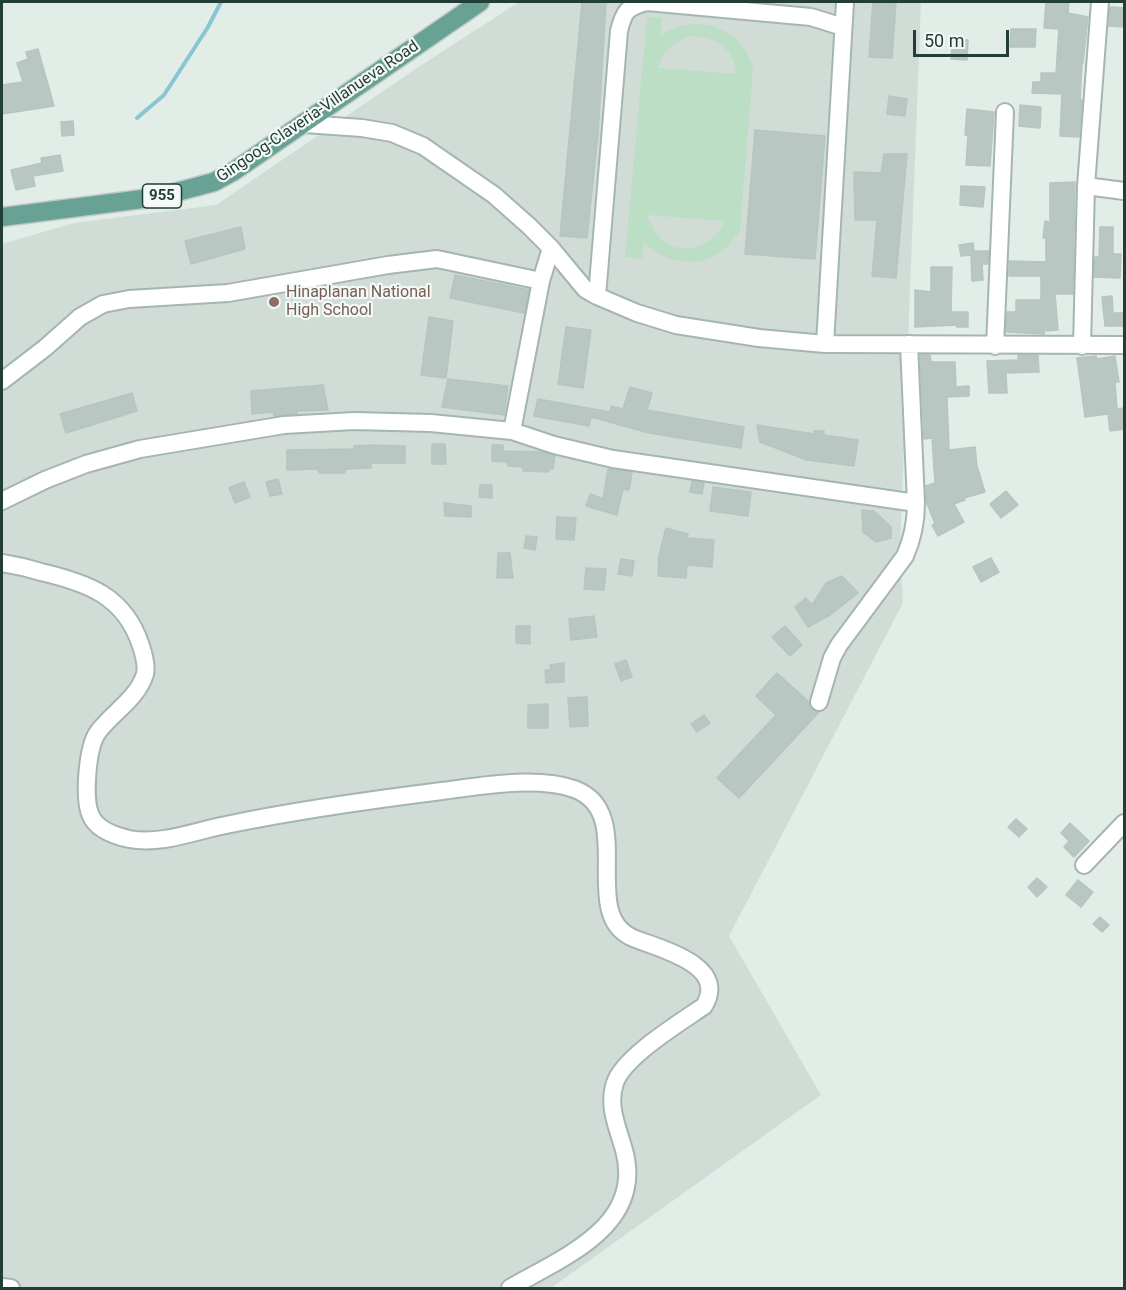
<!DOCTYPE html>
<style>
body{margin:0}
#map{position:relative;width:1126px;height:1290px;overflow:hidden;background:#e2ede8;font-family:Roboto,sans-serif}
canvas{display:block}
.frame{position:absolute;inset:0;border:3px solid #223e37;pointer-events:none}
.scale{position:absolute;left:913px;top:30px;width:96px;height:27px;box-sizing:border-box;border:3px solid #223e37;border-top:0;padding-left:8px;font-size:18px;line-height:21px;white-space:nowrap;color:#223e37;-webkit-text-stroke:4px #f3f9f6;paint-order:stroke}
</style>
<div id="map">
<canvas width="1126" height="1290"></canvas>
<div class="frame"></div>
<div class="scale">50 m</div>
</div>
<script>
const c = document.querySelector('canvas').getContext('2d');
c.lineJoin = 'round';
function paint(path, color) { c.fillStyle = color; c.fill(path, 'evenodd'); }
function stroke(path, color, width, dash) { c.strokeStyle = color; c.lineWidth = width; c.lineCap = dash ? 'butt' : 'round'; c.setLineDash(dash || []); c.stroke(path); }
function write(font, color, halo, rows, align = 'center') {
  c.font = font + ' Roboto,sans-serif'; c.lineWidth = 4.5; c.setLineDash([]); c.textBaseline = 'middle'; c.strokeStyle = halo; c.fillStyle = color; for (const [text, x, y, turn = 0] of rows) {
    c.save(); c.translate(x, y); c.rotate((+turn || 0) * Math.PI / 180); c.textAlign = isNaN(turn) ? turn : align; if (halo) c.strokeText(text, 0, 0); c.fillText(text, 0, 0); c.restore();
  }
}
paint(new Path2D(`
 M519,2h402l-21,548 3,53 -174,333 92,159 -270,193h-549v-1044l72,-21 142,-18 201,-137z`), '#d1dcd7');
paint(new Path2D(`
 M647,17l15,1 -2,18c27,-20 68,-14 86,15 3,5 5,12 7,18l-13,162c-4,5 -8,10 -12,15 -24,24 -61,19 -84,-3l-2,16 -17,-2zM693,36c24,1 40,13 44,38l-79,-6c6,-19 16,-27 35,-32zM648,215l76,6 1,1c-19,37 -67,35 -77,-7z`), '#bbdec5');
stroke(new Path2D(`
 M137,118l27,-23 44,-68 13,-25`), '#8ac5d2', 4);
const building = new Path2D(`
 M582,2h24l-8,132 -11,104 -27,-2z
 M873,2h23l-4,56 -23,-1z
 M1046,2h23l-1,11 20,4 -5,46h-1l-2,37h2l-3,37 -19,-1 2,-42 -30,-1 1,-11h8v-9h15l3,-44 -15,-1z
 M1110,7l15,1v19l-16,-1z
 M1011,29h25l-1,18h-25z
 M953,39l15,1 -1,20 -16,-1z
 M38,49l16,57 -52,8v-29l21,-3 -6,-19 11,-4 -2,-7z
 M889,96l18,3 -2,17 -18,-2z
 M1020,105l21,2 -1,21 -21,-2z
 M967,109l27,3 -4,54 -24,-1 2,-30h-3z
 M73,121l1,14 -12,1 -1,-14z
 M755,130l70,6 -10,123 -70,-5z
 M884,154h23l-11,124 -24,-2 5,-56h-22l-1,-48 27,1z
 M60,155l3,16 -30,5 2,10 -19,4 -5,-20 31,-7 -1,-5z
 M1075,182l-2,112h-18l3,36 -14,1v3l-38,-2 1,-20h9v-12h25v-24h-32v-15l37,1v-24h-3l2,-17 5,1v-39z
 M961,186l24,1 -2,20 -23,-2z
 M241,227l4,22 -54,15 -6,-23z
 M1100,227h13v27h8l-1,24 -26,-1 1,-20h4z
 M973,243l1,8h15l-1,13h-6l1,16 -11,1 -1,-26 -10,1 -2,-11z
 M931,267h21l-1,45h17v15h-11v-2l-42,2v-37l16,2z
 M455,275l74,15 -5,23 -74,-15z
 M1112,296l1,17h10v13h-18l-3,-29z
 M429,317l24,4 -7,57 -25,-3z
 M566,327l25,3 -8,58 -25,-4z
 M920,355h10l1,7h24l1,25 13,-1v10l-22,1 2,53 26,-3 2,19 8,26 -21,6 1,2 -11,4 10,18 -26,14 -6,-11 3,-1 -9,-23v-15l9,-3 -3,-45 -8,1z
 M1018,355h20l1,17 -33,1 1,20h-18l-2,-32 31,-1z
 M1096,356l1,3 18,-3 4,26h-4l2,27 8,-1v21l-15,2 -2,-17 -23,3 -8,-59z
 M448,379l60,7 -4,29 -62,-8z
 M323,385l5,25 -31,1v3l-23,2 -1,-4 -21,2 -1,-23z
 M630,387l22,6 -5,17 97,17 -3,21 -92,-15 -58,-16 -2,9 -55,-10 4,-17 72,13 1,-6 12,3z
 M132,393l5,18 -71,22 -6,-19z
 M757,425l57,9v-3h10v4l34,5 -4,26 -47,-6 -47,-18z
 M432,444h13l1,20h-14z
 M373,445l32,1v17h-34v5l-26,1v4h-26l-1,-4 -31,1v-20l67,-1v-3z
 M492,445h11v6l38,1 14,4 -2,13h-4v3l-26,-1v-4l-15,-1v-4l-16,-1z
 M608,469l24,3 -3,18 -6,-1 -6,26 -31,-9 4,-12 13,5z
 M278,479l4,15 -12,2 -4,-14z
 M692,481l12,2 -2,11 -12,-2z
 M244,482l6,15 -15,6 -6,-15z
 M480,485h12v13l-13,-1z
 M713,487l38,5 -3,24 -38,-5z
 M1006,491l12,14 -17,13 -11,-14z
 M444,503l27,3v11l-26,-1z
 M862,510l12,1 17,16v11l-15,4 -13,-10z
 M557,517l19,1 -2,22 -18,-1z
 M666,528l22,6 -1,4 27,2 -2,27 -25,-2 -1,13 -28,-2 1,-20z
 M526,536l11,1 -2,13 -11,-2z
 M498,553h12l3,25h-16z
 M991,558l8,14 -18,10 -8,-15z
 M621,559l13,2 -2,15 -14,-2z
 M586,568l20,1 -2,21 -20,-1z
 M842,576l16,17 -28,22 -22,12 -13,-20 11,-9 6,7 14,-22z
 M594,616l3,21 -26,3 -2,-21z
 M516,626h14v18l-14,-1z
 M785,626l17,19 -12,11 -18,-19z
 M626,660l6,17 -11,4 -6,-17z
 M564,663v19l-18,1 -1,-13h6l-1,-5z
 M777,673l32,29 3,8 7,2 -80,86 -22,-20 59,-63 -20,-19z
 M587,697l1,29 -18,1 -2,-29z
 M548,704v24h-20v-23z
 M704,715l6,8 -13,9 -6,-8z
 M1016,819l11,10 -8,8 -11,-10z
 M1070,823l19,18 -15,16 -10,-10 5,-6 -8,-8z
 M1037,878l10,9 -10,10 -9,-10z
 M1078,880l15,12 -12,15 -15,-12z
 M1100,917l9,8 -7,7 -9,-8z`);
paint(building, '#b8c7c1');
stroke(building, '#b5c6bf', 1.5);
const minor = new Path2D(`
 M304,124l58,4 30,5 31,13 71,49 35,31 22,22 34,41 12,7 40,17 39,12 83,13 66,6 299,1
 M1086,186l38,5
 M597,296l22,-265c5,-20 8,-24 28,-29l164,15 32,10
 M825,344l20,-342
 M995,346l10,-234
 M1082,346l4,-160 14,-184
 M2,381l43,-33 35,-31 23,-13 26,-5 99,-6 160,-28 49,-6 104,22
 M512,431l29,-150 10,-33
 M2,501l43,-21 41,-16 54,-15 144,-24 70,-4 77,2 81,8 42,14 59,14 303,44
 M2,563c13,2 26,5 39,9 47,11 84,24 100,74 3,9 6,19 4,28 -7,24 -33,39 -47,58 -11,15 -15,68 -7,84 6,14 25,20 38,23 33,6 65,-8 97,-14 71,-15 144,-25 216,-34 39,-5 95,-15 132,-2 65,23 3,125 59,149 27,11 96,27 71,68 -23,16 -81,51 -89,77 -8,23 3,45 9,67 21,76 -61,107 -114,138
 M819,702l13,-44 7,-13 66,-89c8,-18 11,-33 11,-53l-7,-159
 M1084,865l40,-42
 M2,1287l9,1`);
const major = new Path2D(`
 M2,217l156,-20 56,-15 20,-11 246,-169`);
stroke(minor, '#a5b5af', 20);
stroke(major, '#c1c9c7', 21);
stroke(minor, '#fff', 16);
stroke(major, '#67a295', 18);
for (const [x, y, r, color] of [
 [274,302,6,"#8d6e63"]
]) { const dot = new Path2D(); dot.arc(x, y, r, 0, 2 * Math.PI); c.fillStyle = color; c.fill(dot); stroke(dot, '#f3f9f6', 2); }
for (const [x, y, w] of [
 [162,196,39]
]) { const box = new Path2D(); box.roundRect(x - w / 2, y - 12, w, 24, 4.5); c.fillStyle = '#f3f9f6'; c.fill(box); stroke(box, '#223e37', 1.5); }
write('bold 15px', '#223e37', null, [
 ["955",162,196]
]);
write('16px', '#223e37', '#f3f9f6', [
 ["Gingoog-Claveria-Villanueva Road",318,112,-34]
]);
write('16px', '#785e54', '#f3f9f6', [
 ["Hinaplanan National",286,293],
 ["High School",286,311]
], 'left');
</script>
